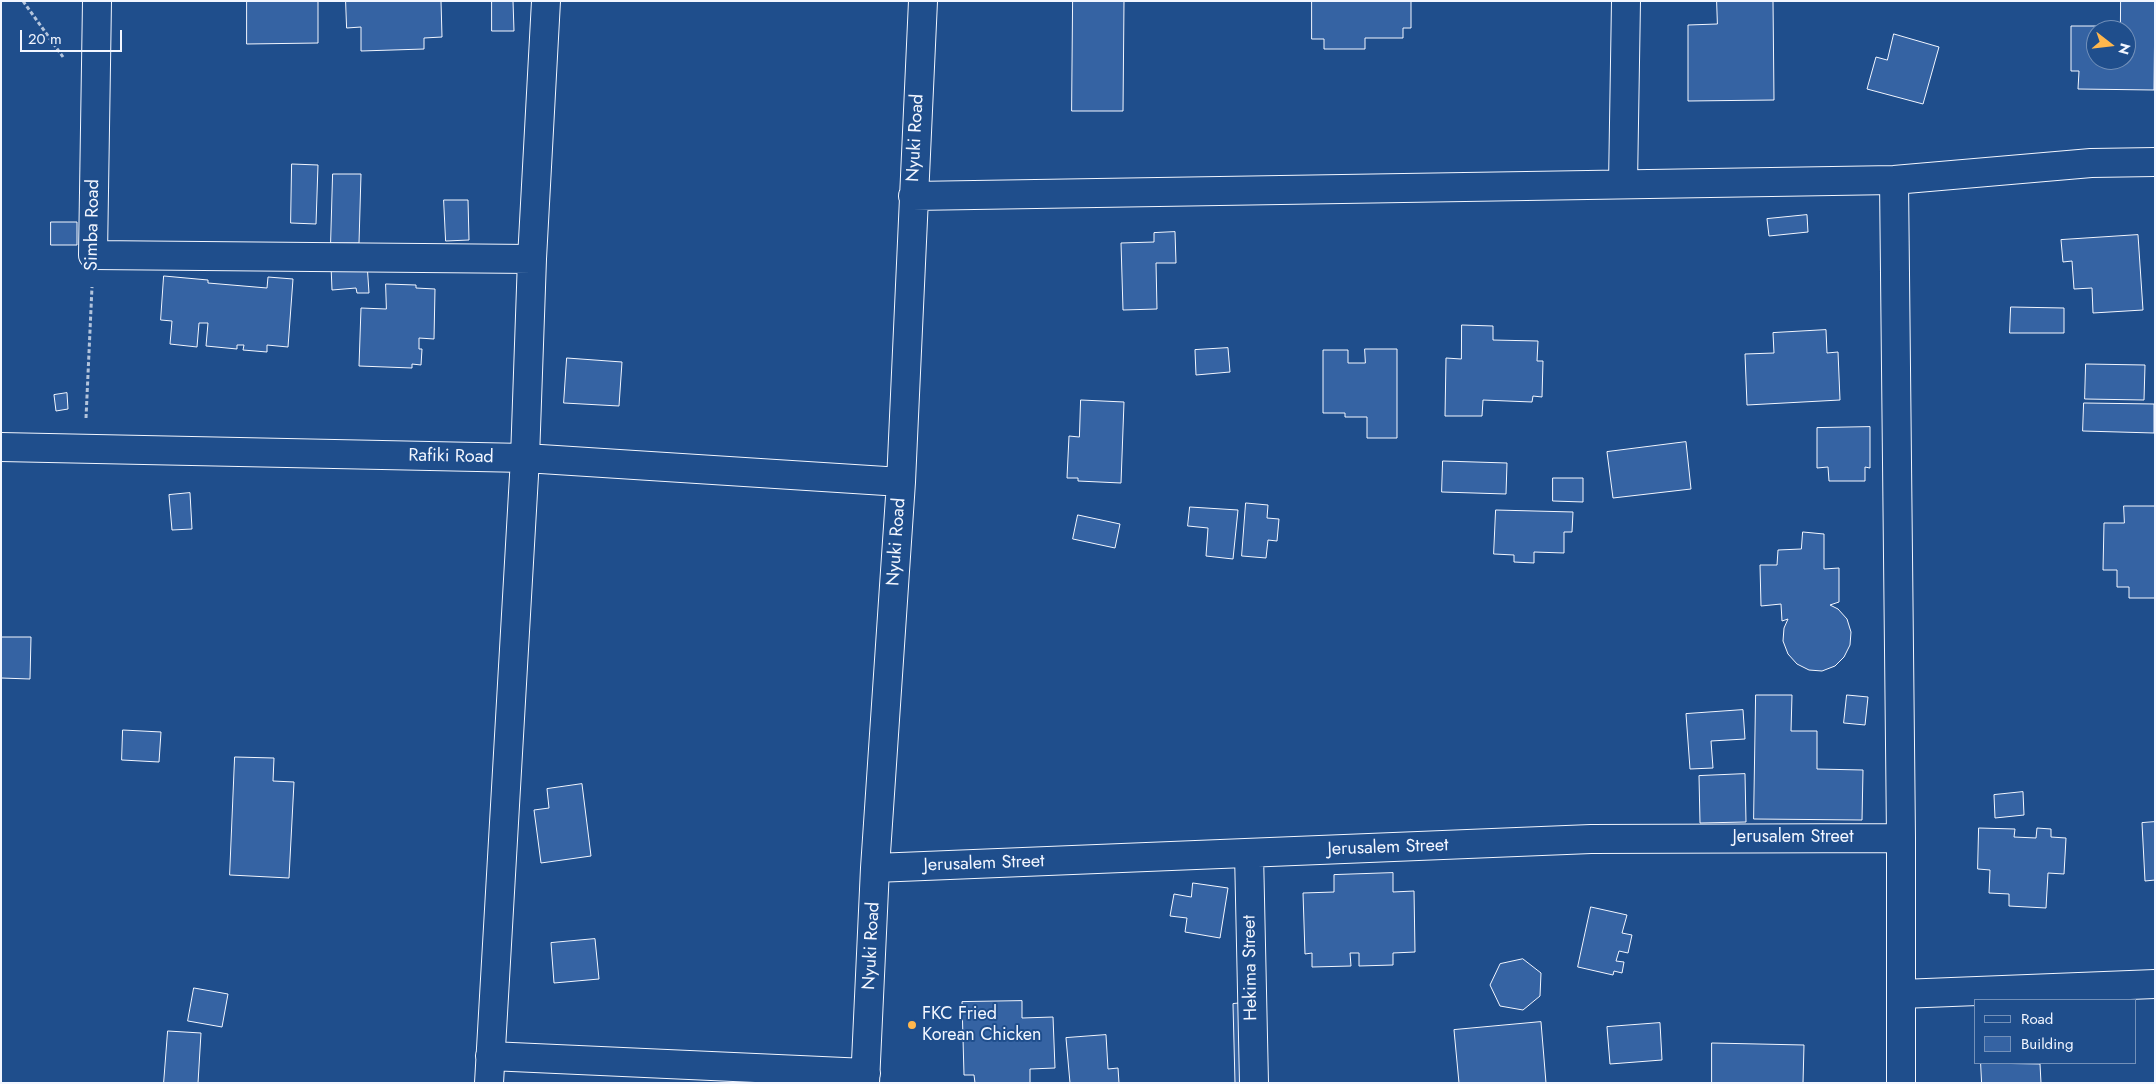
<!DOCTYPE html>
<style>
body{margin:0}
#map{position:relative;width:2156px;height:1084px;overflow:hidden;background:#1f4e8c;font-family:Jost,sans-serif}
canvas{display:block}
.frame{position:absolute;inset:0;border:2px solid #f2f6ff;pointer-events:none}
.legend{position:absolute;left:1974px;top:999px;width:162px;height:65px;box-sizing:border-box;background:#1f4e8c;border:1px solid #7391ba;margin:0;padding:6px 9px;list-style:none;font-size:15px;color:#f2f6ff}
.legend li{display:flex;align-items:center;gap:10px;height:25px}
.legend b{width:25px;border:1px solid #7391ba}
.north{position:absolute;left:2086px;top:20px;width:50px;height:50px;box-sizing:border-box;background:#1f4e8c;border:1px solid #7391ba;border-radius:50%;rotate:106deg;font-size:14px;font-weight:700;line-height:20px;text-align:center;color:#f2f6ff}
.north::after{content:'';display:block;margin:auto;width:18px;height:22px;background:#ffb74d;clip-path:polygon(50% 0,100% 100%,50% 72%,0 100%)}
.scale{position:absolute;left:20px;top:30px;width:102px;height:22px;box-sizing:border-box;border:2px solid #f2f6ff;border-top:0;padding-left:6px;font-size:15px;line-height:18px;white-space:nowrap;color:#f2f6ff;-webkit-text-stroke:4px #1f4e8c;paint-order:stroke}
</style>
<div id="map">
<canvas width="2156" height="1084"></canvas>
<div class="frame"></div>
<ul class="legend">
<li><b style="height:6px;background:#1f4e8c"></b>Road</li>
<li><b style="height:14px;background:#3563a3"></b>Building</li>
</ul>
<div class="north">N</div>
<div class="scale">20 m</div>
</div>
<script>
const c = document.querySelector('canvas').getContext('2d');
c.lineJoin = 'round';
function paint(path, color) { c.fillStyle = color; c.fill(path, 'evenodd'); }
function stroke(path, color, width, dash) { c.strokeStyle = color; c.lineWidth = width; c.lineCap = dash ? 'butt' : 'round'; c.setLineDash(dash || []); c.stroke(path); }
function write(font, color, halo, rows, align = 'center') {
  c.font = font + ' Jost,sans-serif'; c.lineWidth = 4; c.setLineDash([]); c.textBaseline = 'middle'; c.strokeStyle = halo; c.fillStyle = color; for (const [text, x, y, turn = 0] of rows) {
    c.save(); c.translate(x, y); c.rotate((+turn || 0) * Math.PI / 180); c.textAlign = isNaN(turn) ? turn : align; if (halo) c.strokeText(text, 0, 0); c.fillText(text, 0, 0); c.restore();
  }
}
const building = new Path2D(`
 M247,1h71v42l-71,1z
 M346,1h95l1,36 -18,1v11l-63,2v-24l-14,1z
 M492,1h21l1,30h-22z
 M1073,1h51l-1,110h-51z
 M1312,1h99v27h-8v10h-38v11h-41v-10h-12z
 M1717,1h56l1,99 -86,1v-76l29,-1z
 M2121,1h34l-1,89 -76,-1 1,-18h-8v-45h49zM2096,30h30v30h-30z
 M1894,34l45,13 -16,57 -56,-15 9,-32 11,3z
 M292,164l26,1 -2,59 -25,-1z
 M333,174h28l-2,69h-28z
 M444,200h24l1,40 -23,1z
 M1807,215l1,17 -39,4 -2,-17z
 M51,222h26v23h-26z
 M1175,232l1,31h-20l1,46 -34,1 -2,-67 33,-1v-9z
 M2138,235l5,75 -50,3 -1,-25 -18,1 -2,-28 -9,1 -2,-22z
 M367,263l2,30h-12l-1,-5 -24,2 -1,-25z
 M164,276l44,4v3l59,5 1,-11 25,2 -5,68 -21,-2v7l-24,-2 1,-5h-7v4l-31,-3 2,-23h-9l-2,24 -27,-3 2,-23 -11,-1z
 M386,284l30,1v3l19,1 -1,50 -15,-1v11h3l-1,16 -9,-1v4l-53,-2 2,-58 25,1z
 M2011,307l53,1v25h-54z
 M1462,325l31,1v14l45,1 -1,20h6l-1,36 -9,-1 -1,6 -49,-2 -1,16h-37l1,-58 15,1z
 M1826,330l1,23 11,-1 2,48 -93,5 -2,-51 29,-1 -1,-20z
 M1228,348l2,24 -34,3 -1,-25z
 M1365,349h32v89h-30v-21h-22v-4h-22v-63h25v13h17z
 M567,358l55,4 -3,44 -55,-3z
 M2086,364l59,1 -1,35 -59,-1z
 M67,393l1,16 -12,2 -2,-16z
 M1081,400l43,2 -3,81 -43,-2v-3h-11l2,-42 10,1z
 M2084,403l70,1v29l-71,-2z
 M1870,427v41l-5,-1v14h-36l-1,-14 -11,1v-40z
 M1686,442l5,47 -78,9 -6,-46z
 M1443,461l64,2 -1,31 -64,-2z
 M1553,478h30v24l-30,-1z
 M190,493l2,36 -20,1 -3,-35z
 M1246,503l22,2 -1,13 12,1 -2,22 -9,-1 -2,18 -24,-2z
 M2124,506h31v92h-26v-11h-12v-17h-14l1,-47h20z
 M1190,507l48,3 -5,49 -27,-3 2,-28 -20,-2z
 M1496,510l77,2 -1,20h-8v21l-30,-1v11l-20,-1v-7l-20,-1z
 M1078,515l42,9 -5,24 -42,-9z
 M1803,532l21,2v35l15,-1v34l-9,3 8,4 9,10 4,13 -1,13 -6,12 -9,9 -13,5 -13,-1 -12,-6 -9,-10 -5,-13 1,-13 4,-9 -6,2 -1,-17 -20,2 -1,-41h17l1,-15 23,-1z
 M1,637h30l-1,42 -29,-1z
 M1756,695h36l-1,36h26v38l46,1 -1,50 -108,-1z
 M1847,695l21,2 -3,28 -21,-2z
 M1743,710l2,29 -34,2 2,27 -23,1 -4,-55z
 M123,730l38,2 -2,30 -37,-2z
 M235,757l39,1 -1,23 21,1 -5,96 -59,-3z
 M1745,774l1,48 -46,1 -1,-47z
 M582,784l9,72 -50,7 -7,-53 15,-2 -2,-19z
 M2023,792l1,23 -29,3 -1,-23z
 M2155,822v58l-10,1 -3,-58z
 M1979,828l36,1 -1,8 22,1 1,-10 14,1v8l15,1 -2,36 -16,-1 -2,35 -37,-2v-12l-20,-1 1,-23 -12,-1z
 M1393,873v19l21,-1 1,61 -22,1v12l-34,1v-13h-9l1,13 -39,1v-14l-7,1 -2,-61 31,-1v-17z
 M1193,883l35,5 -8,50 -35,-6 2,-14 -17,-2 4,-22 17,3z
 M1591,907l36,8 -5,18 10,2 -4,18 -9,-2 -3,10 8,1 -2,11 -8,-2 -1,4 -35,-8z
 M595,939l4,40 -45,4 -3,-40z
 M1523,959l18,14 -1,23 -17,14 -23,-4 -10,-21 10,-21z
 M194,988l34,6 -6,33 -34,-6z
 M1022,1001v17l31,-1 2,51 -25,1v14h-55l-1,-8h-10l-2,-73z
 M1242,1003l3,80h-10l-2,-79z
 M1541,1022l5,61h-87l-5,-53z
 M1660,1023l2,37 -52,4 -3,-37z
 M168,1031l33,2 -3,50h-34z
 M1106,1035l2,34 10,-1 1,15h-49l-4,-45z
 M1712,1043l92,2 -1,38h-91z
 M1981,1063l59,1 1,19h-59z`);
paint(building, '#3563a3');
stroke(building, '#f2f6ff', 1);
const minor = new Path2D(`
 M97,1l-4,254 439,4
 M1894,180l7,658v245
 M1623,184l3,-183
 M913,196l981,-16 197,-17 64,-1
 M1,447l524,11 376,24
 M1249,853l5,230
 M875,868l716,-29 310,-1
 M1901,994l254,-10
 M490,1056l376,17
 M489,1083l36,-625 7,-199 14,-258
 M865,1083l10,-215 26,-386 22,-481`);
stroke(minor, '#f2f6ff', 30);
stroke(new Path2D(`
 M23,1l40,56
 M86,418l6,-131`), '#b3c4dc', 3, [4, 2.5]);
stroke(minor, '#1f4e8c', 28);
for (const [x, y, r, color] of [
 [912,1025,5,"#ffb74d"]
]) { const dot = new Path2D(); dot.arc(x, y, r, 0, 2 * Math.PI); c.fillStyle = color; c.fill(dot); stroke(dot, '#1f4e8c', 2); }
write('18px', '#f2f6ff', '#1f4e8c', [
 ["Nyuki Road",916,138,-87],
 ["Simba Road",93,225,-89],
 ["Rafiki Road",451,457,1],
 ["Nyuki Road",897,542,-86],
 ["Jerusalem Street",1793,838],
 ["Jerusalem Street",1388,848,-2],
 ["Jerusalem Street",984,864,-2],
 ["Nyuki Road",872,946,-87],
 ["Hekima Street",1251,968,-91]
]);
write('18px', '#f2f6ff', '#1f4e8c', [
 ["FKC Fried",922,1015],
 ["Korean Chicken",922,1036]
], 'left');
</script>
